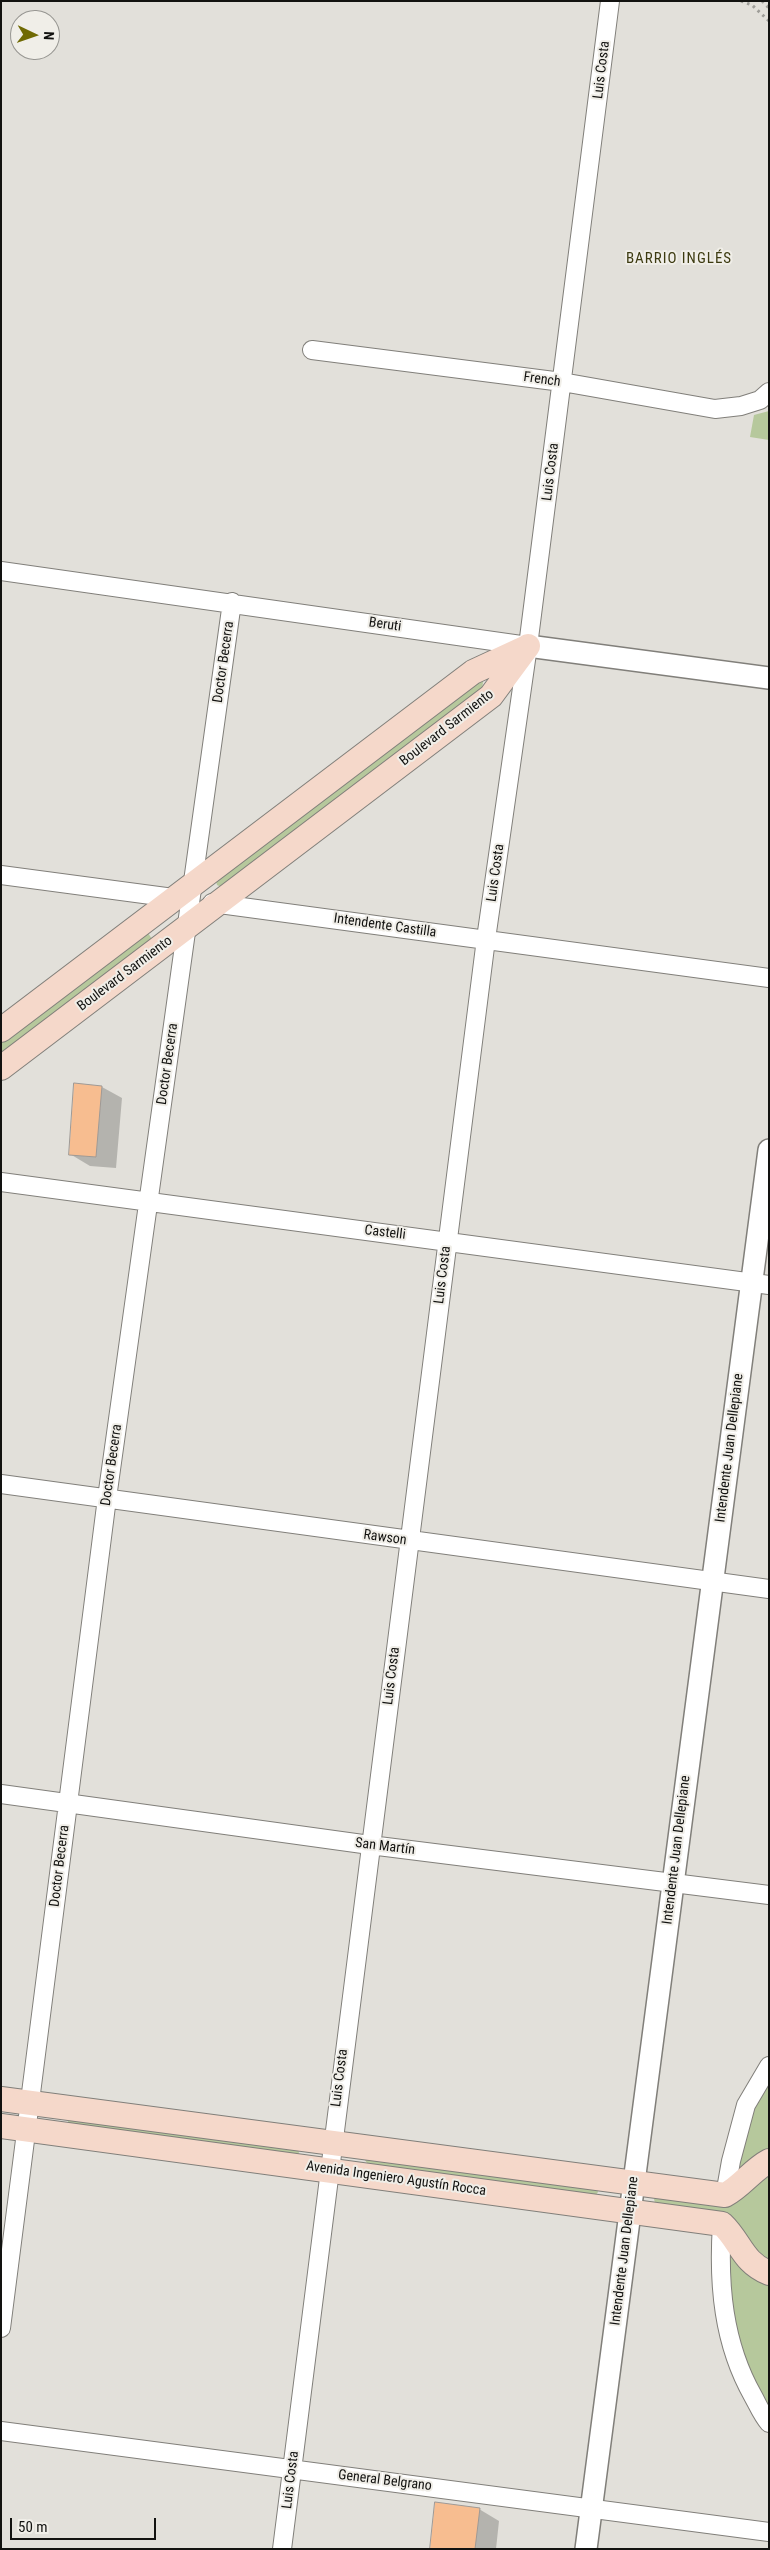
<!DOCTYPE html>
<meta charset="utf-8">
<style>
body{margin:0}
#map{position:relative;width:770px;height:2550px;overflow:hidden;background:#e2e0da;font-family:"Roboto Condensed",sans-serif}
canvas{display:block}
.frame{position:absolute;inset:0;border:2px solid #121210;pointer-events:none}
.north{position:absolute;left:10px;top:10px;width:50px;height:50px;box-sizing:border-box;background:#f0eee8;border:1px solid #979692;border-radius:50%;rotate:93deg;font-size:14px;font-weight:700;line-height:20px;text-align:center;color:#121210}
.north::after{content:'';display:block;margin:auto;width:18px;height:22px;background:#706a04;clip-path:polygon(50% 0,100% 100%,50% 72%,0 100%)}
.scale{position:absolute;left:10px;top:2518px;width:146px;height:22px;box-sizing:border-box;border:2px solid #121210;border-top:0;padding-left:6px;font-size:15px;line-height:18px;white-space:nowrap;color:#121210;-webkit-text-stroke:4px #f0eee8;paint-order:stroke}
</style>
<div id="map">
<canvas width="770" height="2550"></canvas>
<div class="frame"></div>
<div class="north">N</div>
<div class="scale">50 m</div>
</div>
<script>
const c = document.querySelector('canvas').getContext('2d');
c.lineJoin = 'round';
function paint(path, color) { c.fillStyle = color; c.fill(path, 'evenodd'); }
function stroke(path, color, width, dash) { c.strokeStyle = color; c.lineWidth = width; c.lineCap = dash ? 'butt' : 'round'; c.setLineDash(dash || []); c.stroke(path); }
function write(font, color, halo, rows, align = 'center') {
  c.font = font + ' "Roboto Condensed",sans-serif'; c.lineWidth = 4; c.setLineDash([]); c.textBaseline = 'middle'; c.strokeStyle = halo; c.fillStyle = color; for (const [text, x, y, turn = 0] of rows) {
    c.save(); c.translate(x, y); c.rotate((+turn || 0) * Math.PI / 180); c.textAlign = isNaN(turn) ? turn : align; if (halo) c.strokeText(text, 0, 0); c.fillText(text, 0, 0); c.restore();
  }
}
paint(new Path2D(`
 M769,411v29l-19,-3 4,-22z
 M480,681l3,1 -1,8 -261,197 -4,-2 -1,-4z
 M148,933l4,6 -151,117v-13z
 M769,2066v357l-28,-47 -19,-152 -67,-21 -1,-4 2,-3 69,-1 6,-34z
 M68,2117l230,32 1,4 -2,3 -229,-31z
 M367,2157l230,31 1,4 -2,3 -227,-29 -4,-6z`), '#b6c89c');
paint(new Path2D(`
 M102,1087l20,11 -6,70 -26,-2 -20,-12z
 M479,2509l20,12 -3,28h-65z`), '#0003');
const building = new Path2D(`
 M74,1083l28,3 -6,71 -27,-2z
 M435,2502l45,6 -5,41h-45z`);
paint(building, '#f7bd90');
stroke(building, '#9e9995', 1);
const minor = new Path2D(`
 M312,350l250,32 153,27 26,-3 19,-6 9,-8
 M1,571l527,75
 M1,875l180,24
 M212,903l557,75
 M1,1182l768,103
 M1,1484l768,105
 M1,1794l369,51 399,50
 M725,2195l6,-34 15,-56 23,-39
 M722,2224c-4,60 1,119 31,172 5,9 9,19 16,27
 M1,2328l106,-830 125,-896
 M1,2431l768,101
 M282,2549l204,-1610 42,-293 82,-645`);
const tertiary = new Path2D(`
 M528,646l241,32
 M586,2549l183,-1399`);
const secondary = new Path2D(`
 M1,1030l472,-358 54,-25
 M1,1068l490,-372 37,-50
 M1,2099l724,96c17,-9 27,-25 44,-34
 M1,2126l721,98c19,18 20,38 47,49`);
stroke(minor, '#817f7a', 20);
stroke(tertiary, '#817f7a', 24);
stroke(secondary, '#817f7a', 26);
stroke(new Path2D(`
 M741,1l11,4 17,16
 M762,1l7,7`), '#9e9d98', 3, [2.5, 4]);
stroke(minor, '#fff', 18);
stroke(tertiary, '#fff', 21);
stroke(secondary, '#f5d8ca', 24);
write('14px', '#121210', '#f0eee8', [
 ["Luis Costa",602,70,-83],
 ["French",542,380,8],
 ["Luis Costa",551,472,-83],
 ["Beruti",385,625,8],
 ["Doctor Becerra",224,662,-82],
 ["Boulevard Sarmiento",447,728,-38],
 ["Luis Costa",496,873,-82],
 ["Intendente Castilla",385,926,8],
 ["Boulevard Sarmiento",125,974,-37],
 ["Doctor Becerra",168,1064,-82],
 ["Castelli",385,1233,7],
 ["Luis Costa",443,1275,-83],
 ["Intendente Juan Dellepiane",730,1448,-83],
 ["Doctor Becerra",112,1465,-82],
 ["Rawson",385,1538,8],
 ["Luis Costa",392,1676,-83],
 ["San Martín",385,1847,7],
 ["Intendente Juan Dellepiane",677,1850,-83],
 ["Doctor Becerra",60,1866,-83],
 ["Luis Costa",340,2078,-83],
 ["Avenida Ingeniero Agustín Rocca",396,2179,8],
 ["Intendente Juan Dellepiane",625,2251,-83],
 ["Luis Costa",291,2480,-83],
 ["General Belgrano",385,2481,7]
]);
c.letterSpacing = '1px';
write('15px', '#3d3b11', '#f0eee8', [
 ["BARRIO INGLÉS",679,259]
]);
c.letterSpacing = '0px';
</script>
